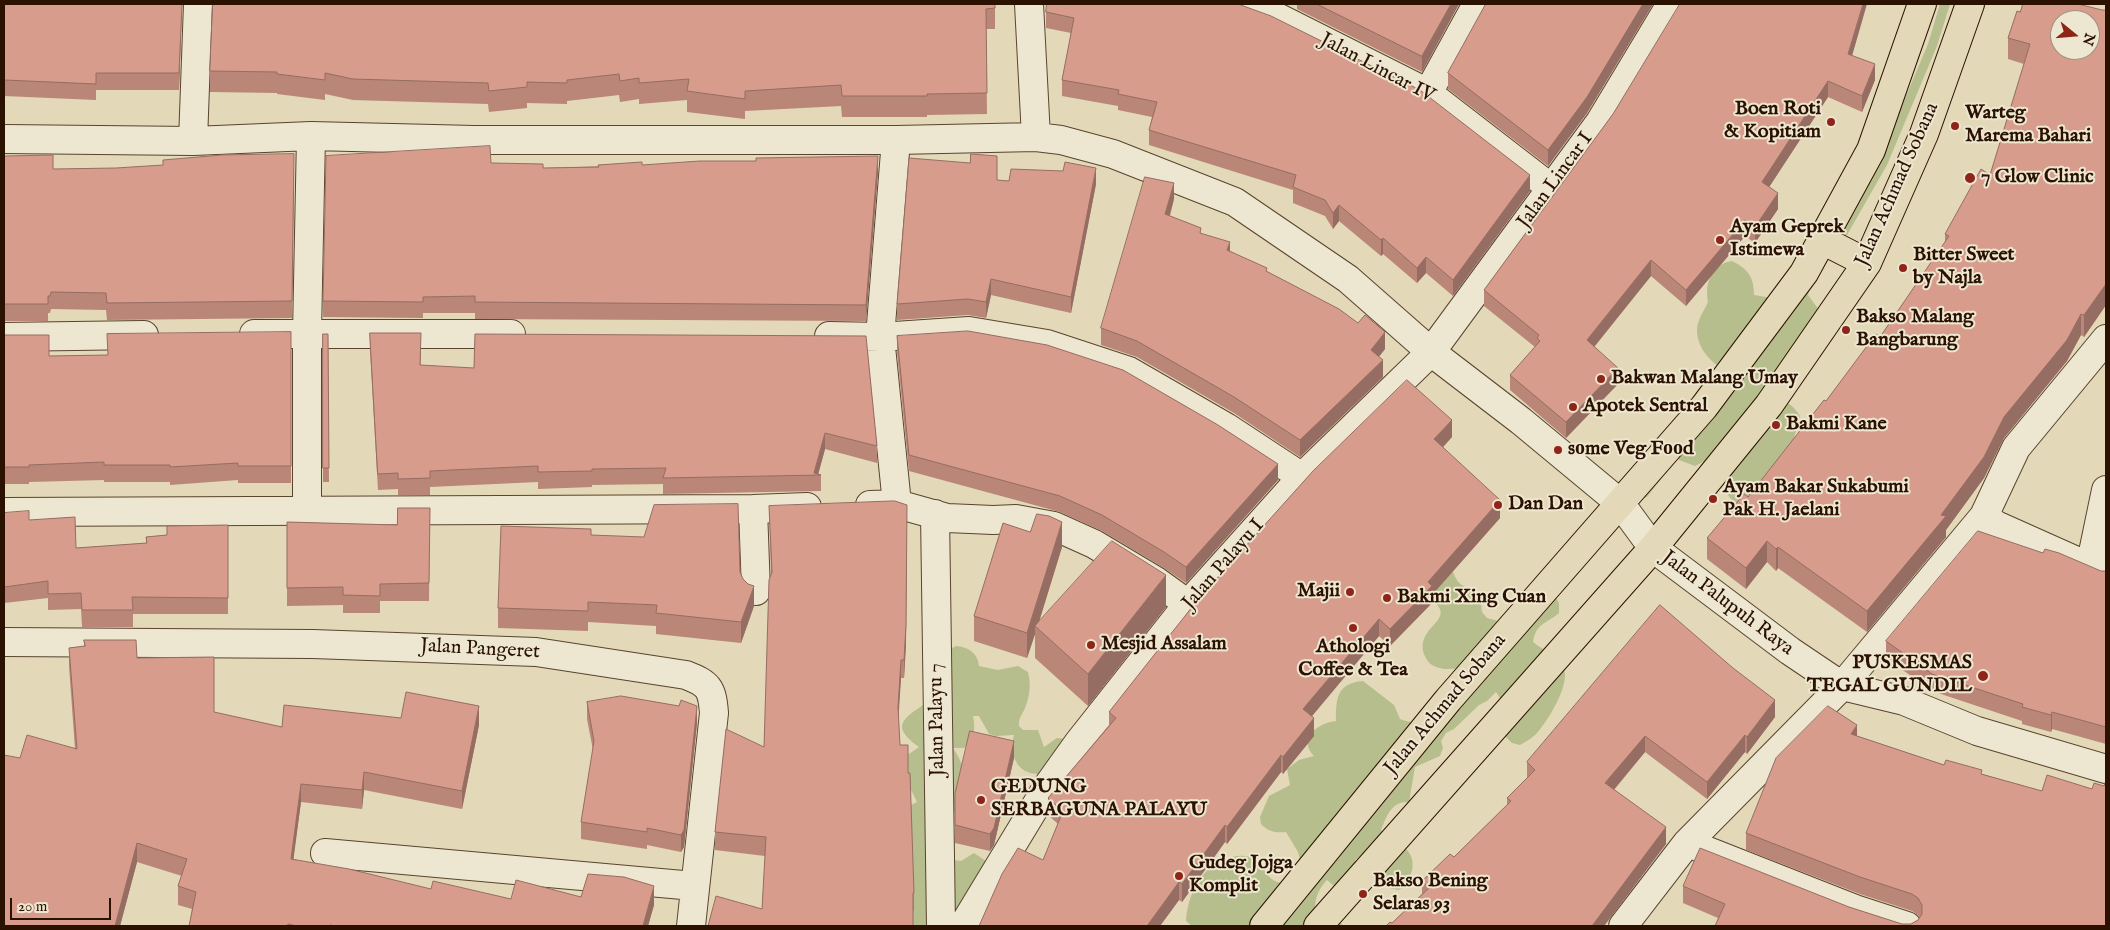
<!DOCTYPE html>
<meta charset="utf-8">
<style>
body{margin:0}
#map{position:relative;width:2110px;height:930px;overflow:hidden;background:#e3d8b8;font-family:"IM FELL English",serif}
canvas{display:block}
.frame{position:absolute;inset:0;border:5px solid #2b1200;pointer-events:none}
.north{position:absolute;left:2050px;top:10px;width:50px;height:50px;box-sizing:border-box;background:#ede6d1;border:1px solid #9f917d;border-radius:50%;rotate:107deg;font-size:14px;font-weight:700;line-height:20px;text-align:center;color:#2b1200}
.north::after{content:'';display:block;margin:auto;width:18px;height:22px;background:#8f2418;clip-path:polygon(50% 0,100% 100%,50% 72%,0 100%)}
.scale{position:absolute;left:10px;top:898px;width:101px;height:22px;box-sizing:border-box;border:2px solid #2b1200;border-top:0;padding-left:6px;font-size:15px;line-height:18px;white-space:nowrap;color:#2b1200;-webkit-text-stroke:4px #ede6d1;paint-order:stroke}
</style>
<div id="map">
<canvas width="2110" height="930"></canvas>
<div class="frame"></div>
<div class="north">N</div>
<div class="scale">20 m</div>
</div>
<script>
const c = document.querySelector('canvas').getContext('2d');
c.lineJoin = 'round';
function paint(path, color) { c.fillStyle = color; c.fill(path, 'evenodd'); }
function stroke(path, color, width, dash) { c.strokeStyle = color; c.lineWidth = width; c.lineCap = dash ? 'butt' : 'round'; c.setLineDash(dash || []); c.stroke(path); }
function write(font, color, halo, rows, align = 'center') {
  c.font = font + ' "IM FELL English",serif'; c.lineWidth = 4; c.setLineDash([]); c.textBaseline = 'middle'; c.strokeStyle = halo; c.fillStyle = color; for (const [text, x, y, turn = 0] of rows) {
    c.save(); c.translate(x, y); c.rotate((+turn || 0) * Math.PI / 180); c.textAlign = isNaN(turn) ? turn : align; if (halo) c.strokeText(text, 0, 0); c.fillText(text, 0, 0); c.restore();
  }
}
paint(new Path2D(`
 M1940,4h10l-13,42 -50,119 -40,70 -9,1 40,-74 50,-118z
 M1732,261c16,8 22,16 22,34l23,4 34,-13 -3,9 11,15 -21,56 -24,7 -9,10 1,11c14,5 26,8 34,22l-9,33 -45,56h-11l-7,-10 -5,-21 -7,-9 -11,-4 -10,5 -16,-6 -1,-3 -31,40 -10,3 86,-131c-15,-8 -30,-27 -25,-46 2,-7 7,-14 10,-21 -4,-19 4,-38 24,-41z
 M1451,565c7,26 13,17 29,32l2,15 5,6 30,8 38,-30 4,7v10c-13,11 -23,10 -26,29 11,9 26,13 31,27 6,17 -17,53 -28,65 -5,5 -11,8 -16,11l-8,-2 -12,-12v-33l-4,-6 -9,9 -8,4 -25,24 -8,4 -5,8 2,7 -3,8 -25,11 -6,35c-17,-1 -22,13 -28,28 8,8 18,12 25,19 13,13 5,32 -7,41 -21,-2 -24,-17 -30,-35h-8l-6,5 2,7 -15,19h-8l-7,-6c-9,9 -15,24 -10,36l21,5 6,5h-152l-6,-5c2,-29 16,-56 46,-64 7,-2 15,-2 22,2 12,8 12,22 28,24l18,-23 -2,-8 -12,-20c-11,1 -17,0 -25,-8l-1,-7 9,-21 21,-11 -3,-16 12,-9 15,-4c-17,-18 4,-33 22,-35 0,-21 0,-38 27,-40l31,24 6,14c9,4 15,2 26,7l39,-57c-11,-1 -21,2 -31,-3 -5,-2 -8,-7 -10,-12 -10,-33 48,-34 -8,-64z
 M956,646c12,1 22,7 23,20l19,4 20,-4 10,6c3,13 2,23 -3,36 -3,7 -7,11 -6,18l4,4h15l6,17 13,-9 10,1 -27,35c-23,1 -31,-19 -26,-39l-18,1 -7,-2 -10,-18h-6c3,14 1,22 -9,32h-11c17,25 10,33 5,62l-10,7 5,43 8,1 13,-8 12,8 -30,65h-49v-119l10,-5 -8,-16 -4,-26 4,-6 10,-7c-6,-4 -17,-13 -17,-20 1,-12 17,-17 24,-25 9,-11 18,-39 24,-53z`), '#b6be8d');
const street = new Path2D(`
 M1029,4l7,133
 M1241,4l34,12 153,77 123,95
 M1428,93l49,-89
 M4,139l189,2 118,-5 163,4h422l140,-3 25,3 52,14 122,48 113,77 83,73 90,69 99,82 33,45 137,103 52,35 62,15 73,30 129,38
 M896,140l-16,197 17,167
 M193,141l5,-137
 M254,334h257
 M829,336l51,1 89,-6 78,13 82,27 97,56 76,50
 M4,337l140,-2
 M870,505l27,-1 50,14 46,2 23,-1 38,7 40,18 62,37 32,23
 M753,509l3,82
 M307,511v-178l4,-197
 M4,512l749,-3 54,-2
 M935,514l6,412
 M1984,516l12,9 94,42 16,6
 M2090,567l16,-77
 M4,642l309,2 223,8 150,23c23,9 26,13 28,38l-23,213
 M1700,848l155,61 52,17
 M325,853l369,33
 M963,926l86,-142 30,-42 109,-138 114,-127 129,-125 169,-230 71,-118
 M1623,926l64,-83 155,-157 142,-170 32,-68 90,-109`);
const primary = new Path2D(`
 M1822,240l45,23
 M1264,926l184,-226 256,-293 100,-134 67,-123 51,-146
 M1318,926l335,-378 116,-143 98,-142 57,-129 46,-130`);
stroke(street, '#59442e', 30);
stroke(primary, '#2b1200', 30);
stroke(street, '#ede6d1', 28);
stroke(primary, '#e3d8b8', 28);
paint(new Path2D(`
 M4,4h178l-3,86h-83v10l-92,-4z
 M995,4v25h-9l1,85 -60,1v2h-85l-1,-11 -96,5v8l-58,-7v-12l-48,4v-5l-19,3 -1,-7 -52,6v3l-40,-1v5l-38,4 -1,-8 -135,-4 -28,-6v6l-48,-6v-1l-67,-1v-21z
 M1047,4l483,187 -77,105 -27,-23 -9,10 -34,-29 -2,2 -42,-35 -6,8 -8,-13 -32,-13v-13l-144,-45v-15l3,-13 -34,-7v-4l-56,-10v-16l9,-47 -25,-5v-16z
 M1297,4h162l-37,68 -125,-63z
 M1486,4h167l-66,109 -39,53 -100,-77v-16z
 M2106,10v295l-22,32 -3,-2 -14,26 -63,77 -20,40 -38,52v7l-79,95 -89,-64 -2,3 -9,-9 -21,27 -39,-30v-21l41,-41 78,-96 54,-64 65,-95v-8l45,-59 34,-111 -16,-5v-21l12,-26z
 M1852,55l23,25 -13,32 -34,-15 -59,90 9,22 -23,34 -10,-7 -59,70 -35,-30 -57,70 24,38 -52,54 -56,-48v-15l25,-28 -51,-41v-16l129,-176z
 M4,156l49,13 241,2 -2,147 -185,2 -1,-10 -55,-1 -1,4h-2v8h-44z
 M491,163l52,5 99,-3 236,7 -12,149 -391,-2v-6h-52v5l-100,-1v-16z
 M1009,181l87,3 -25,129 -80,-18 -5,23 -18,-3 -71,5v-16z
 M1174,199l-4,17 31,17 29,18 37,21 118,77 -6,8 4,20 -83,80 -66,-44 -97,-56 -36,-12v-17z
 M291,332v151h-53v-3l-68,5v-3h-66v-2l-75,2v2h-25v-149l45,21 58,-1z
 M370,333l51,16 -1,16 54,3 1,-34 402,112v17l-52,-14 -7,25 3,1v16l-158,3v-10l-71,1v2l-54,2v-7l-108,5v8h-32v-6l-20,1 -8,-141z
 M323,334h5l1,148h-6z
 M897,336l381,144 -92,103 -22,-15 -62,-37 -42,-19 -151,-41 -12,-119z
 M1452,437l-9,10 57,71 -68,77v8l-42,43 -11,-10 -68,80 3,20 -31,38 -2,-2 -54,72 -2,-2 -43,60 -3,-2 -19,26h-181l64,-66 15,-36 -10,-9v-17l61,-73v-13z
 M769,506l137,138 -2,34h-3l-3,38 2,29 8,28 6,120v18l-152,-2 3,-53 -50,-6v-18l49,-85 7,-173z
 M430,508l-1,93h-49v12h-37v-8l-56,1v-84l110,3z
 M4,513l25,7 47,28 70,-5v-6l21,-2 61,-10v89h-95v13h-51l-1,-18 -33,1v-12l-44,5z
 M591,535l163,71 -13,37 -85,-9v-8l-68,-4v9l-90,-3v-20z
 M1062,547l-23,75 127,-15 -78,99 -53,-48v-24l-8,24 -53,-17v-25z
 M2043,553l58,18h5v173l-54,-15 -1,3 -29,-8v-3l-90,-30 -46,-33v-17z
 M1660,605l115,112 -28,37 -2,-2 -38,47 -62,-47 -31,38 52,54 -62,82h-218l6,-3 30,-29v-13l32,-24 53,-52v-7l20,-20v-16z
 M84,640l53,18 77,54 68,15 119,-9 78,7 -17,84 -98,-19 -2,19 -61,-7 -8,57 138,30 80,10 70,-2 73,8 -6,21h-459l3,-17 -14,-4v-19l4,-10 -45,-14 -17,64h-116l16,-168 55,-9 -6,-83v-18l15,-2z
 M587,702l110,21 -13,124 -3,5 -34,-7v4l-66,-10v-17l12,-72 -6,-31z
 M1857,736l87,29 38,9 60,17 50,-2 12,-3 2,140h-391l3,-8 -35,-15v-17l166,21 53,17h9l7,-4 2,-2 -2,-3 -6,-4 -52,-17 -114,-44v-17z
 M1014,758l-20,87 -4,6 -35,-8v-49z`), '#b98678');
paint(new Path2D(`
 M182,4l-3,86v-17z
 M1451,4h8l-37,68v-16z
 M1643,4h10l-66,109 -39,53v-16z
 M1863,4h4l-19,66v-16z
 M1875,64v16l-13,32v-16z
 M1828,81v16l-66,101v-16z
 M878,156v16l-12,149v-16z
 M1096,168v16l-25,129v-16z
 M1530,175v16l-77,105v-16z
 M1174,183v16l-9,32v-17z
 M1778,193v16l-23,34v-16z
 M1339,205v16l-6,8v-16z
 M1745,220v16l-59,70v-16z
 M1383,238v16l-2,2v-16z
 M1230,242v17l-3,-9z
 M1426,257v16l-9,10v-15z
 M1651,260v16l-64,80v-16z
 M991,279v16l-5,23v-16z
 M2106,284v21l-22,32v-22z
 M2081,314v21l-14,26 -63,77 -20,40 -38,52v7l-79,95v-21l137,-194z
 M1385,332v17l-14,17v-16z
 M421,333v16l-1,32v-16z
 M1383,360v17l-83,80v-17z
 M1618,368v16l-52,54v-16z
 M1452,420v17l-18,20v-18z
 M825,433v16l-7,26 -4,-2z
 M1278,464v16l-92,103v-16z
 M1500,500v18l-68,77v8l-42,43v-17l38,-47z
 M1062,522v25l-25,81 -2,-2v8l-8,24v-25z
 M907,523l-1,121 -2,34v-18z
 M1767,541v21l-21,27v-21z
 M1778,547v21l-2,3v-22z
 M1166,575v32l-78,99v-32z
 M754,586v20l-13,37v-21z
 M1379,619v17l-76,91v-18z
 M901,660v18l-3,48v-19z
 M1775,700v17l-28,37v-17z
 M479,706v19l-17,84v-18z
 M697,706v17l-13,124 -3,5v-17z
 M2052,712v17l-1,3v-17z
 M1314,718v18l-31,38v-17z
 M1857,725v17l-6,-8z
 M1745,735v17l-38,47v-17z
 M1645,736v16l-40,48v-17z
 M1014,741v17l-20,87 -4,6v-17z
 M1281,755v17l-54,72v-17z
 M364,772v18l-2,19v-19z
 M301,784v18l-10,76v-19z
 M1225,825v17l-43,60v-18z
 M1666,827v17l-62,82h-12z
 M137,843v19l-17,64h-5z
 M1179,882v18l-19,26h-13z
 M654,886v19l-6,21h-5z`), '#966d62');
const building = new Path2D(`
 M4,4h178l-3,69h-83v11l-92,-4z
 M213,4h782v4l-9,1 1,84 -60,1v2h-85l-1,-11 -96,6v8l-58,-8 2,-12 -50,4v-5l-19,3 -1,-7 -52,6v3l-40,-1v5l-38,4 -1,-8 -135,-4 -28,-6v7l-48,-6v-2l-67,-1z
 M1047,4h191l33,12 149,74 110,85 -77,105 -27,-23 -9,11 -34,-30 -2,2 -42,-35 -6,8 -8,-13 -32,-13 3,-12 -147,-45 8,-28 -39,-8 1,-4 -57,-10 12,-62 -28,-6z
 M1317,4h134l-29,52z
 M1486,4h157l-56,93 -39,53 -100,-77z
 M1680,4h183l-15,50 27,10 -13,32 -34,-15 -66,101 16,11 -23,34 -10,-7 -59,70 -35,-30 -64,80 31,28 -52,54 -56,-47 30,-34 -3,-3 2,-3 -55,-45 129,-176z
 M2023,4h55l24,6h4v274l-22,31 -3,-1 -14,26 -63,77 -20,40 -43,58 5,1 -79,95 -89,-64 -2,2 -9,-8 -21,27 -39,-30 37,-44 4,3 76,-97 2,1 50,-67 4,3 69,-101 -4,-2 36,-65 9,6 40,-131 -22,-6 9,-27 3,1zM2060,20h30v30h-30z
 M490,146l1,17 52,1v4l56,-1 -1,-2 44,-3v3l58,-4h56v-3l122,-2 -12,149 -391,-3v-6l-52,1v5l-100,-1 3,-145z
 M294,154l-2,147 -185,2 -1,-10 -55,-1 -1,4h-2v8h-44v-148l49,-1v14l63,-1 47,-3v-5l59,-5z
 M971,154l26,2v24l12,1 2,-12 52,2 2,-9 31,6 -25,129 -80,-18 -5,23 -18,-3 -71,5 12,-146 61,5z
 M1145,177l29,6 -9,31 36,14 -1,5 30,9 -3,8 40,18 -1,3 73,38 19,14 7,-8 20,17 -14,18 12,10 -83,80 -66,-43 -97,-56 -36,-13z
 M968,331l79,14 76,25 95,55 60,39 -92,103 -22,-15 -62,-37 -42,-19 -151,-41 -12,-119z
 M291,332v134h-53v-3l-68,4v-2h-66v-3l-75,3v2h-25v-132h45v21l59,-1 -1,-21z
 M370,333h51l-1,32 54,3 1,-34 391,2 11,110 -52,-13 -11,40 7,2 -158,3 3,-10 -74,1v2l-54,1v-6l-108,5v7l-32,1v-6l-20,1z
 M323,334h5l1,134h-6z
 M1407,380l45,40 -18,19 66,61 -72,82 4,4 -42,43 -11,-10 -76,90 11,9 -31,39 -2,-2 -54,72 -2,-2 -43,59 -3,-2 -32,44h-168l23,-52 16,-26 25,12 20,-49 -15,-13 68,-80 -7,-6 91,-115 113,-126z
 M895,501l12,4 -1,120 -2,35h-3l-3,47 2,38h8v28h2l4,120h-1v33h-205l8,-30 46,13 4,-72 -51,-5 11,-103 38,18 5,-167 3,-8 -3,-66z
 M738,504l2,68 3,7 5,5 6,2 -13,36 -85,-9 1,-8 -69,-3v9l-90,-3 3,-82 90,3v6l53,2 10,-32z
 M398,508h32l-1,75 -49,1v12l-37,-1v-8l-56,1v-66l110,3z
 M29,511v9l46,-3 1,31 71,-5 -1,-6 21,-2v-9l61,-1v73l-96,-1 1,13h-51l-1,-17 -33,1v-13l-44,6v-74z
 M1037,514l12,2 13,6 -35,111 -53,-17 29,-93 27,9z
 M1978,531l65,22 2,-4 14,4 42,18h5v156l-54,-15 -1,3 -29,-8 1,-3 -91,-30 -46,-33z
 M1112,541l54,34 -78,99 -53,-48z
 M1660,605l73,63 42,32 -28,37 -2,-2 -38,47 -62,-46 -40,47 61,44 -74,99h-206l4,-4 2,1 37,-35 -7,-7 28,-27 4,3 57,-56 -4,-3 28,-28 -8,-8z
 M84,640h52l1,18 77,-1v55l68,15 2,-22 117,13 5,-26 73,14 -17,85 -98,-19 -2,18 -61,-6 -10,75 58,10 82,20 2,-8 78,18 5,-19 65,17 7,-23 36,3 30,9 -11,40h-306l-7,-1v1h-33l-9,-2 -1,2h-98l7,-34 -18,-6 9,-27 -50,-16 -22,83h-111v-171l16,3 7,-23 50,14 -8,-101 16,-2z
 M621,696l58,10 2,-6 16,6 -13,124 -3,5 -34,-7v4l-66,-10 13,-81 -7,-39z
 M1828,706l29,19 -6,9 93,31 2,-5 36,10 -1,4 61,17 5,-16 45,14 2,-6 10,3 2,-6v146h-391l10,-22 -42,-18 17,-38 149,59 53,17h9l7,-4 4,-6v-9l-4,-7 -6,-4 -52,-17 -114,-44 30,-75z
 M970,731l44,10 -20,87 -4,6 -35,-9v-31z`);
paint(building, '#d79c8c');
stroke(building, '#966d62', 1);
for (const [x, y, r, color] of [
 [1831,122,5,"#8f2418"],
 [1955,126,5,"#8f2418"],
 [1970,178,6,"#8f2418"],
 [1720,240,5,"#8f2418"],
 [1903,268,5,"#8f2418"],
 [1846,330,5,"#8f2418"],
 [1601,379,5,"#8f2418"],
 [1573,407,5,"#8f2418"],
 [1776,425,5,"#8f2418"],
 [1558,450,5,"#8f2418"],
 [1713,499,5,"#8f2418"],
 [1498,505,5,"#8f2418"],
 [1350,592,5,"#8f2418"],
 [1387,598,5,"#8f2418"],
 [1353,628,5,"#8f2418"],
 [1091,645,5,"#8f2418"],
 [1983,676,6,"#8f2418"],
 [981,800,5,"#8f2418"],
 [1179,876,5,"#8f2418"],
 [1363,894,5,"#8f2418"]
]) { const dot = new Path2D(); dot.arc(x, y, r, 0, 2 * Math.PI); c.fillStyle = color; c.fill(dot); stroke(dot, '#ede6d1', 2); }
write('20px', '#2b1200', '#ede6d1', [
 ["Jalan Lincar IV",1377,69,28],
 ["Jalan Lincar I",1556,181,-54],
 ["Jalan Achmad Sobana",1898,185,-66],
 ["Jalan Palayu I",1224,565,-49],
 ["Jalan Palupuh Raya",1727,604,37],
 ["Jalan Pangeret",480,650,3],
 ["Jalan Achmad Sobana",1446,705,-50],
 ["Jalan Palayu 7",938,720,-91]
]);
write('bold 20px', '#2b1200', '#ede6d1', [
 ["Boen Roti",1821,110,"right"],
 ["& Kopitiam",1821,133,"right"],
 ["Warteg",1965,114],
 ["Marema Bahari",1965,137],
 ["7 Glow Clinic",1981,178],
 ["Ayam Geprek",1730,228],
 ["Istimewa",1730,251],
 ["Bitter Sweet",1913,256],
 ["by Najla",1913,279],
 ["Bakso Malang",1856,318],
 ["Bangbarung",1856,341],
 ["Bakwan Malang Umay",1611,379],
 ["Apotek Sentral",1583,407],
 ["Bakmi Kane",1786,425],
 ["sоme Veg Fооd",1568,450],
 ["Ayam Bakar Sukabumi",1723,488],
 ["Pak H. Jaelani",1723,511],
 ["Dan Dan",1508,505],
 ["Majii",1340,592,"right"],
 ["Bakmi Xing Cuan",1397,598],
 ["Mesjid Assalam",1101,645],
 ["Athologi",1353,648,"center"],
 ["Coffee & Tea",1353,671,"center"],
 ["PUSKESMAS",1972,664,"right"],
 ["TEGAL GUNDIL",1972,687,"right"],
 ["GEDUNG",991,788],
 ["SERBAGUNA PALAYU",991,811],
 ["Gudeg Jojga",1189,864],
 ["Komplit",1189,887],
 ["Bakso Bening",1373,882],
 ["Selaras 93",1373,905]
], 'left');
</script>
